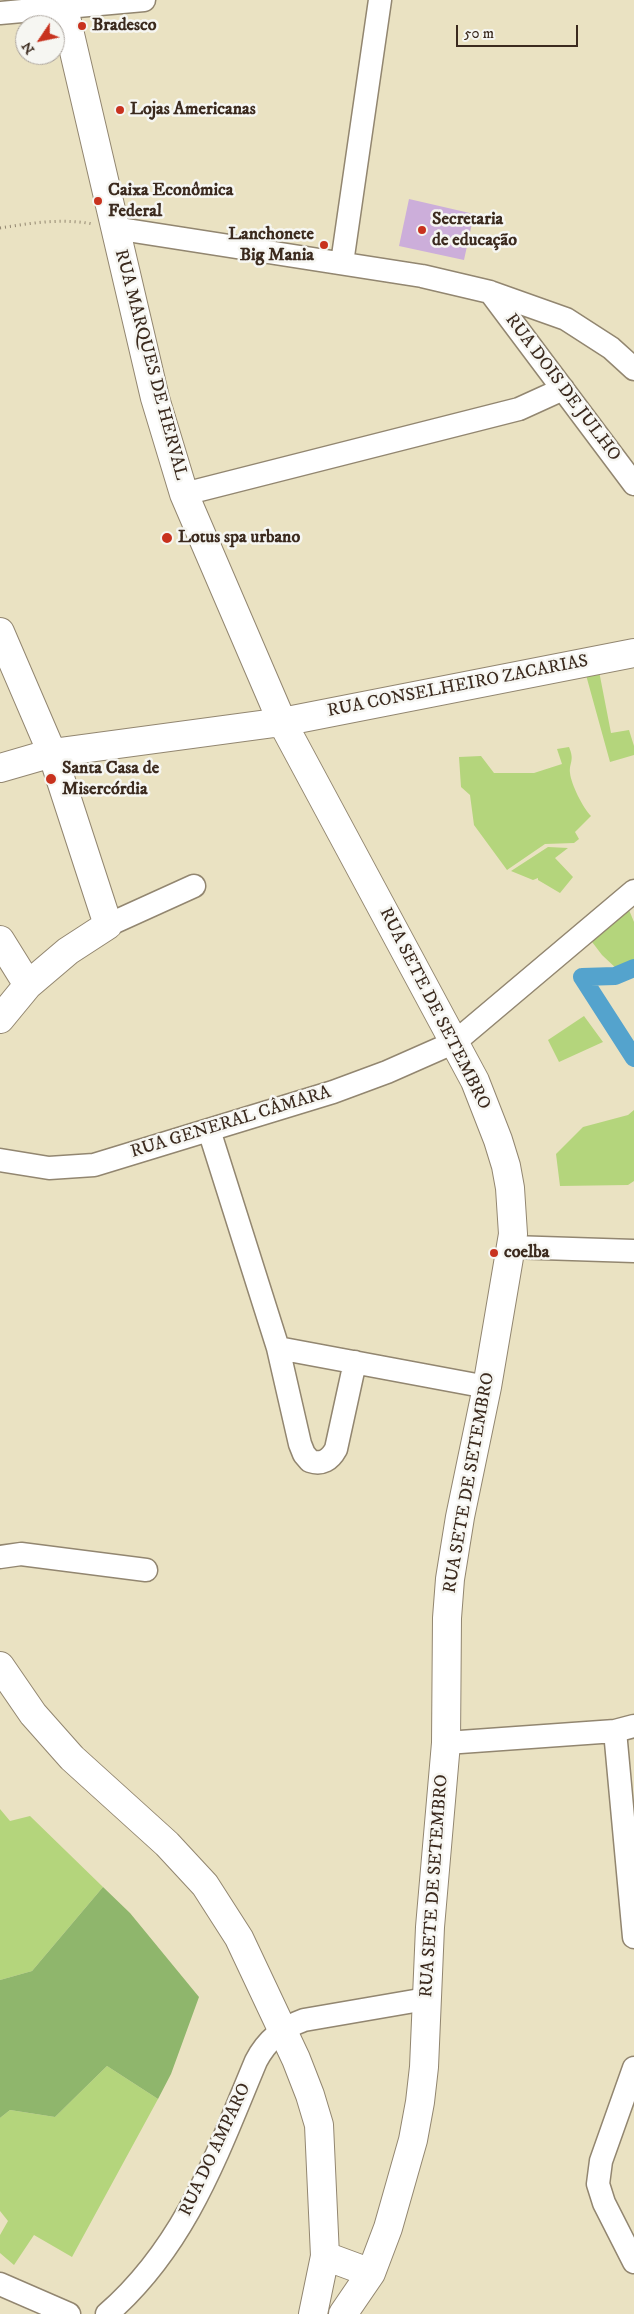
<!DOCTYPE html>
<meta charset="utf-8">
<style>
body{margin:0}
#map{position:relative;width:634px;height:2314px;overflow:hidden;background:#eae2c2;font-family:"IM FELL DW Pica",serif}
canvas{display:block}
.north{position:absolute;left:15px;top:15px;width:50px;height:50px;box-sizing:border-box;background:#f6f6f2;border:1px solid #aba49d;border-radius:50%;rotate:236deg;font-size:14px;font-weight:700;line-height:20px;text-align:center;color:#3b2a1e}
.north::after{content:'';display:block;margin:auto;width:18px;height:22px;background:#c8321e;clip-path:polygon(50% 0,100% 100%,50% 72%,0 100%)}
.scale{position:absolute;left:456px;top:25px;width:122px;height:22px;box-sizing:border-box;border:2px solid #3b2a1e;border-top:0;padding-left:6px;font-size:15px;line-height:18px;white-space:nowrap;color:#3b2a1e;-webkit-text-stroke:4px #f6f6f2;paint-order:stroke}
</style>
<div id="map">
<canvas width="634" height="2314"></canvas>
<div class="north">N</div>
<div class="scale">50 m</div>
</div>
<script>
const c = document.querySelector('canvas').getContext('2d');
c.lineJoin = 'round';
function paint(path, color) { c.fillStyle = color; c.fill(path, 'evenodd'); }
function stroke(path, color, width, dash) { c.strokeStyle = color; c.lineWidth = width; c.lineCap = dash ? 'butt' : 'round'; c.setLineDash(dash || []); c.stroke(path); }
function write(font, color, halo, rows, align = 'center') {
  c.font = font + ' "IM FELL DW Pica",serif'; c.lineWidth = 5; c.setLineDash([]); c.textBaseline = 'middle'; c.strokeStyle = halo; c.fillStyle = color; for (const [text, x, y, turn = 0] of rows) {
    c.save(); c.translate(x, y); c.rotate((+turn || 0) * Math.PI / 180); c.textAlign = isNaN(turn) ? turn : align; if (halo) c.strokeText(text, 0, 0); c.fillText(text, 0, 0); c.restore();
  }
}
paint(new Path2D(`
 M599,671l12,62 18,-3 5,16v9l-24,7 -24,-87z
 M569,747c6,14 0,15 1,26 1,11 13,35 21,43l-16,16 4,7 -5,4 -29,1 -38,26 -33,-45 -4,-30 -9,-8 -2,-30 22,-1 13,17h40l28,-9 -5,-15z
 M548,847l20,1 -13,10 18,19 -13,16 -22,-13v-2l-5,2 -22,-9z
 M629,910l5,12v41l-15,8 -17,-16 -16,-21z
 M584,1016l19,26 -44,20 -11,-22z
 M634,1110v71l-6,4 -68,1 -4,-32 27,-27 45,-12z
 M0,1809l10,12 20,-5 73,71 -71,84 -32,9z
 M107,2066l51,33 -86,158 -38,-22 -20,30 -14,-12v-18l8,-14 -8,-10v-93l10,-8 45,7z`), '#b4d57c');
paint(new Path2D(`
 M103,1887l27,26 69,84 -28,77 -13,25 -51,-33 -52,51 -45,-7 -10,8v-138l32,-9z`), '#8fb66c');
stroke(new Path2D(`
 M582,977l52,81
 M582,977l33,-1 19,-8`), '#54a3cd', 18);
paint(new Path2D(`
 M409,199l65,15 -10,46 -65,-14z`), '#ccaeda');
const minor = new Path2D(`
 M0,13l144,-13
 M114,228l308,48 68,16 76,27 45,29 23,21
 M342,263l38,-263
 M490,292l144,192
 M184,494l335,-85 44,-20
 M108,925l86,-39
 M209,1130l69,218
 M0,1160l49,8 45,-3 239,-73 54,-20 68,-30 179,-151
 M511,1247l123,4
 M355,1362l-19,87c-6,11 -14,16 -26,12l-6,-7 -4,-10 -22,-96 209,39
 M0,1557l21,-3 125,16
 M615,1731l19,206
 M446,1743l169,-12 19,-5
 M634,2068l-33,93 -3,23 6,19 30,59
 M0,2284l69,30
 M107,2314c79,-69 110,-160 149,-253 11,-21 26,-33 48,-41l122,-21`);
const major = new Path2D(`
 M62,0l93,398 29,96 98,228 193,359 23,59 8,26 4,22 3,46 -26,153 -27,130 -10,62 -3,39 -1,125 -16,184 -6,140 -4,35 -7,38 -25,88 -17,45 -28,41
 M0,632l52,121 56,172 -40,26 -40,34
 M0,768l52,-15 230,-31 352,-69
 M0,940l28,45 -28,34
 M0,1666l33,48 39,44 95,86 38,41 34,53 57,121 14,36 9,30 6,131 -12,58
 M325,2256l46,17`);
stroke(minor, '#928670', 25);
stroke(major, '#928670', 30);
stroke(new Path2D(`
 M0,228c31,-5 62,-10 93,-4`), '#928670', 3, [1, 4]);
stroke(minor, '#fff', 22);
stroke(major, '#fff', 28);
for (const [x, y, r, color] of [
 [82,26,5,"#c8321e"],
 [120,110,5,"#c8321e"],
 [98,201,5,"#c8321e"],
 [422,230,5,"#c8321e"],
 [324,245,5,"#c8321e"],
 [167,538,6,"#c8321e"],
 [51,779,6,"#c8321e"],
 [494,1253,5,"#c8321e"]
]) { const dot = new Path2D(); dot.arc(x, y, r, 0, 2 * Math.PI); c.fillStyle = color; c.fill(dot); stroke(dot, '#f6f6f2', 2); }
write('bold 18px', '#3b2a1e', '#f6f6f2', [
 ["Bradesco",92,26],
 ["Lojas Americanas",130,110],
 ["Caixa Econômica",108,191],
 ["Federal",108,212],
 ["Secretaria",432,220],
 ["de educação",432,241],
 ["Lanchonete",314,235,"right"],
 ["Big Mania",314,256,"right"],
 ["Lotus spa urbano",178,538],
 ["Santa Casa de",62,769],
 ["Misercórdia",62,790],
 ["coelba",504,1253]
], 'left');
write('18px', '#3b2a1e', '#f6f6f2', [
 ["RUA MARQUES DE HERVAL",150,365,75],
 ["RUA DOIS DE JULHO",562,388,53],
 ["RUA CONSELHEIRO ZACARIAS",458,687,-11],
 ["RUA SETE DE SETEMBRO",434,1009,63],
 ["RUA GENERAL CÂMARA",231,1123,-17],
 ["RUA SETE DE SETEMBRO",470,1483,-80],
 ["RUA SETE DE SETEMBRO",435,1886,-86],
 ["RUA DO AMPARO",216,2150,-65]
]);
</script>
